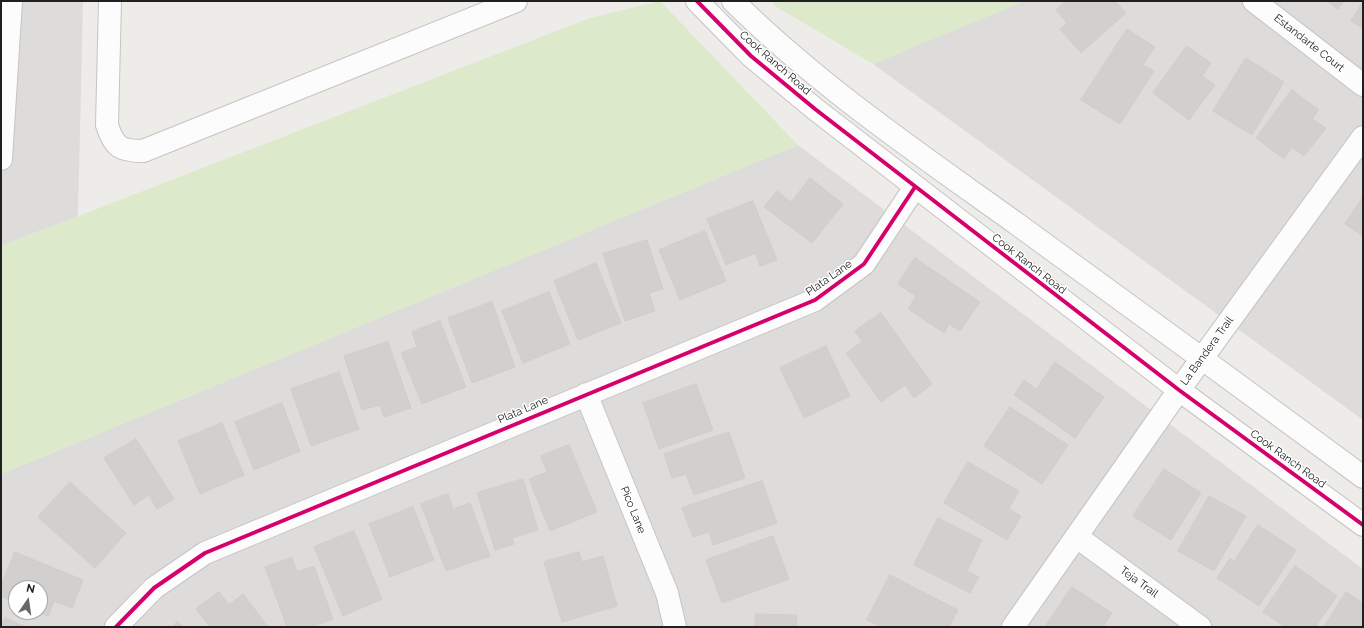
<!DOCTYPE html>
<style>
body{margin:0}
#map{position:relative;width:1364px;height:628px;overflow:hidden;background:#eeece9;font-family:Raleway,sans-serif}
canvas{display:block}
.frame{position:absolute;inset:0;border:2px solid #202020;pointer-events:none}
.north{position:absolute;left:8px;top:580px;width:40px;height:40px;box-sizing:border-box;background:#fff;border:1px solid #a6a6a6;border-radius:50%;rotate:13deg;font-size:11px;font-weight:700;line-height:16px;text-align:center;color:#202020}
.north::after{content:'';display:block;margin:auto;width:14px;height:18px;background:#686766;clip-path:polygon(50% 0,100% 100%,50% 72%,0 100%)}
</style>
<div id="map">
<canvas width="1364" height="628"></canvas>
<div class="frame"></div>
<div class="north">N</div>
</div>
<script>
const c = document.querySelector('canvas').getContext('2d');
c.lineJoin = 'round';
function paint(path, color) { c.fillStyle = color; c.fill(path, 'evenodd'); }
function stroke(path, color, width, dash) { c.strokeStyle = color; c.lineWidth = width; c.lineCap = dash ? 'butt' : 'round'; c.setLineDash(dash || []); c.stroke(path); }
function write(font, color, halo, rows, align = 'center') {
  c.font = font + ' Raleway,sans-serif'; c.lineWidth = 3; c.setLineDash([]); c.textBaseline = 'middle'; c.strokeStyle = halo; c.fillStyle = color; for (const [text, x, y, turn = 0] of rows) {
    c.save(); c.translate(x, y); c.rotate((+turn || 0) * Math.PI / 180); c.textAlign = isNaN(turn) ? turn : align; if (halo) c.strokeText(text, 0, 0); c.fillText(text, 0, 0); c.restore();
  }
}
paint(new Path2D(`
 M1,1h82l-5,215 -77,30z
 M1020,1h343v419l-490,-356z
 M798,145l565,424v58h-1362v-153zM16,588h24v24h-24z`), '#dddcda');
paint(new Path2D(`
 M660,1l138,144 -797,329v-228l589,-228z
 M771,1h254l-152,63 -98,-58z`), '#dce9ca');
const building = new Path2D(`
 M1066,1h49l11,12 -45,40 -21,-24 7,-6 -11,-13z
 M1327,1h17l-6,8z
 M1363,2v26l-12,-7z
 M1127,29l28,18 -12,18 11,6 -34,53 -39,-24z
 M1187,46l24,17 -9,13 13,9 -26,35 -36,-27z
 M1246,58l38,24 -32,53 -39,-24z
 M1292,90l27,20 -7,9 14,9 -22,28 -12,-9 -8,12 -28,-21z
 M810,178l33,26 -31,39 -48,-36 13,-16 14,11z
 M1363,197v39l-18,-12z
 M753,201l24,59 -17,6 -5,-13 -29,12 -19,-46z
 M705,231l21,50 -46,19 -21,-50z
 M647,240l16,49 -14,4 6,18 -30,10 -22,-67z
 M915,258l65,44 -20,29 -11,-7 -5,9 -36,-24 8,-13 -18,-12z
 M596,263l25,60 -43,17 -24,-59z
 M549,292l21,52 -47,19 -21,-52z
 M492,302l23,65 -43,16 -24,-65z
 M881,313l51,71 -18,14 -9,-13 -24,17 -35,-49 16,-11 -7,-11z
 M440,321l26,66 -44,17 -21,-51 16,-6 -5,-15z
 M388,342l23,66 -27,9 -4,-12 -18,5 -18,-54z
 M826,346l24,50 -46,22 -24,-50z
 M1055,362l49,35 -29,41 -61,-43 10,-15 12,9z
 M339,372l20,57 -48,17 -20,-57z
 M696,384l17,46 -54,19 -16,-46z
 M282,403l18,48 -46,19 -19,-48z
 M1010,407l58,38 -26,39 -58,-38z
 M222,423l22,52 -44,19 -22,-53z
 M729,432l16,46 -51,17 -8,-21 -14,4 -8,-24z
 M136,439l38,60 -17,10 -8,-14 -15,10 -30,-47z
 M569,445l28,67 -47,19 -21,-52 18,-7 -6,-16z
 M968,462l51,29 -10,18 12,7 -14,24 -63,-37z
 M1164,469l37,24 -30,47 -38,-24z
 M523,479l15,51 -26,8 2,6 -19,6 -18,-57z
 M762,481l15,42 -64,22 -4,-13 -16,5 -11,-29z
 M70,482l56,51 -31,35 -57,-51z
 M448,494l5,15 17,-6 20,53 -44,15 -25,-67z
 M1209,496l37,20 -32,55 -36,-20z
 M413,507l21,53 -44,17 -21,-53z
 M938,518l44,22 -15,31 12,6 -9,16 -56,-28z
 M1258,525l38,25 -37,56 -42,-28 13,-20 4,3z
 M354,531l28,68 -39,17 -29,-69z
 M773,536l16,43 -67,24 -16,-43z
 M15,552l68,28 -11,28 -18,-7 -6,15 -9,-4 1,-24h-24v15l-15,-7v-10z
 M579,552l3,10 21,-6 14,50 -55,16 -18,-60z
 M292,558l5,14 17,-6 19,53 -23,8h-23l-22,-60z
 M1295,566l42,30 -22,31h-30l-22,-15z
 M890,575l68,35 -9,17h-67l-15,-7z
 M1072,587l40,26 -9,14h-58z
 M219,592l10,13 14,-11 25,33h-58l-14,-18z
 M1346,592l17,11v24h-39z
 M756,614l41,1 -1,12h-41z
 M5,618l21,9h-25z
 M177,622l7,5h-11z`);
paint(building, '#d2d0ce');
stroke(building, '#d1ceca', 1);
const minor = new Path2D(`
 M110,1l-3,124c7,22 13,26 36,26l373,-150
 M697,1l54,55 64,53 364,281 184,135
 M733,1c86,85 185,152 284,223 116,84 231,168 346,253
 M1254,1l109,84
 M1,159l10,-158
 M586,394l81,199 8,34
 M1077,537l123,90
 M116,627l38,-39 51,-35 610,-253 49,-36 51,-77
 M1013,627l166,-237 184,-253`);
stroke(minor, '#c5c4c3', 24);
stroke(minor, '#fcfcfc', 22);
stroke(new Path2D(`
 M697,1l54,55 64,53 364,281 184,135
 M116,627l38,-39 51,-35 610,-253 49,-36 51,-77`), '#d6006c', 4);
write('11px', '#202020', '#fff', [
 ["Estandarte Court",1309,43,38],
 ["Cook Ranch Road",775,63,41],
 ["Cook Ranch Road",1029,264,38],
 ["Plata Lane",829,278,-35],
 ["La Bandera Trail",1207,351,-54],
 ["Plata Lane",523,410,-23],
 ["Cook Ranch Road",1288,459,36],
 ["Pico Lane",633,510,68],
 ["Teja Trail",1139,582,36]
]);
</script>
